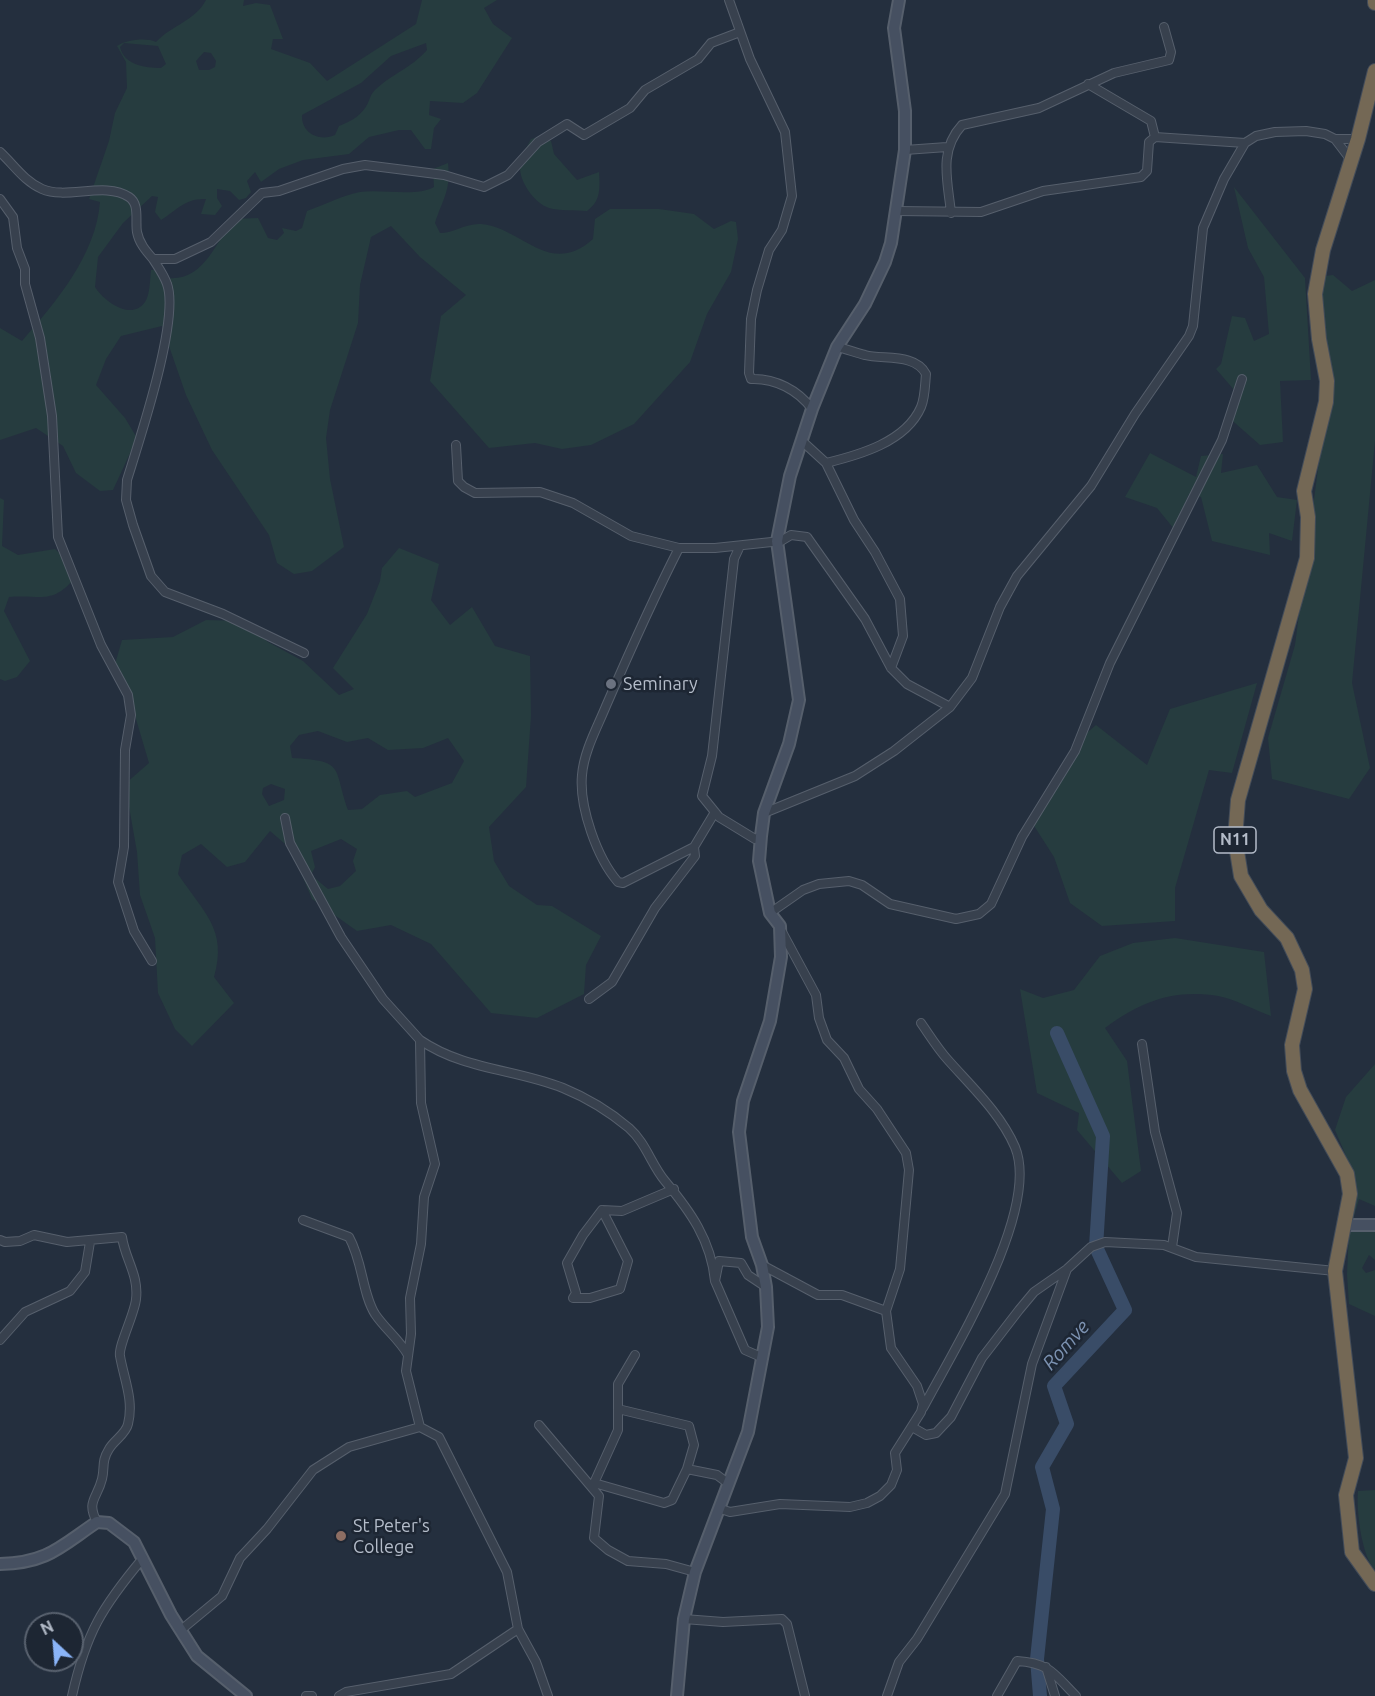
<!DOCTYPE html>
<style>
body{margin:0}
#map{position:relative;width:1375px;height:1696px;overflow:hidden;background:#242f3e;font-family:Ubuntu,sans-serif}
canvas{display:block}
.north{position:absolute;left:24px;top:1612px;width:60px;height:60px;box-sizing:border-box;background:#1d2633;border:2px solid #59626f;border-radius:50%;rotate:334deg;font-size:16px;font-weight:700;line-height:24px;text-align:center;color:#b4bcc9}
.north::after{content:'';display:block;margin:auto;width:21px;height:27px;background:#8ab4f8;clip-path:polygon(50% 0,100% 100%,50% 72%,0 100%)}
</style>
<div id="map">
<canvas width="1375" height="1696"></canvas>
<div class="north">N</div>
</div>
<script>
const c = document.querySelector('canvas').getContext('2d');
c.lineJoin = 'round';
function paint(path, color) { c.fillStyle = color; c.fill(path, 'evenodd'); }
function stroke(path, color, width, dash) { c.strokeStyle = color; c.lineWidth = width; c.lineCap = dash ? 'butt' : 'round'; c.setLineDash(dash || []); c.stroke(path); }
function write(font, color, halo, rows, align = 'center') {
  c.font = font + ' Ubuntu,sans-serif'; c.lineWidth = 5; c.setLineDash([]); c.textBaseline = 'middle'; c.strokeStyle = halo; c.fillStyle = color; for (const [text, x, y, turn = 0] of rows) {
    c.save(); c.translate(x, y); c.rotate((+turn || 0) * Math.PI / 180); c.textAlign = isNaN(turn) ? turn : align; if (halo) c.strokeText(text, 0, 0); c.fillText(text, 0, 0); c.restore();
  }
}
paint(new Path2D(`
 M206,0h38l-1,6 13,-3 14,2 13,34h-10l-2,10 39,14 17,18 89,-57 6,-24h75l-13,8 9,16 19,14 -35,55 -14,10 -33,-2 -1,14 12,4 -7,9 -3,21h-6l-14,-19h-12l-30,7 -20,17 -46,6 -24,9 -18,13 -6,-10 -8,9 4,11 -5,6 -7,2 -9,-9 -13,-2v9l5,8 -7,9 -14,-1 5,-15c-21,-1 -29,11 -45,21l-6,-8 3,-15 -6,-1 -29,27 -25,34 -3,30c8,13 36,35 50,15 5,-7 5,-23 6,-32l12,-1 4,9c36,4 49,-35 66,-59l25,-1 10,20 9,2 7,-7 -2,-5 14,3 6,-3 5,-17c17,-6 36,-16 53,-19 22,-3 57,5 74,-5l-1,-18 15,-6c3,28 -5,35 -13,60l5,10c14,0 26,-10 41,-9 42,4 68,54 112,15l2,-20 15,-10h49l35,5 20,15 17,-8 5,1 2,17 -7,33 -24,42 -17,48 -56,62 -43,21 -29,4 -27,-6 -46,5 -59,-67 11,-65 25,-21 -46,-38 -29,-31 -20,11 -11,48 -2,38 -28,87 -4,28 4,41 14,68 -32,24 -18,3 -17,-11 -8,-28 -57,-85 -26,-55 -24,-69 -41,10 -15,23 -10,26 29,33 12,20 -24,52 -13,1 -24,-18 -13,-27 -27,-18 -36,12v-112l22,13c34,-39 74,-86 78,-139l-11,-3 20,-58 6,-28 12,-25 -1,-26 -9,-16c8,-6 30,-9 39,-4 16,-17 39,-21 50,-42zM124,43l34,3 8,18 -5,4c-16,0 -37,-3 -41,-21zM426,43l1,7c-17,19 -34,23 -52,40 -4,4 -5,8 -7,13 -6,12 -16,18 -29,23l-4,9c-16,7 -34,-2 -33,-20l59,-32 30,-27zM204,52l7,1 5,8 -1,6 -6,3h-10l-3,-9z
 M542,136l9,5 3,13 23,26 22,-8c1,16 2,29 -12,39 -12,-1 -28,0 -38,-3 -15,-5 -30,-27 -29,-42 0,-9 7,-19 11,-27z
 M1234,187l71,91 6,102 -31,1 3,61 -23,3 -33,-29 8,-25 -19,-22 5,-5 11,-48 13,2 9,23 15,-7 -5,-57 -16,-29z
 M1333,275l19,16 23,-11v161l-23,242 18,85 -21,31 -77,-20 -4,-41 27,-93 35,-268 -12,-100z
 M1150,453l46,24 5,-21 22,-2 -2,19 36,-8 20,32 20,3 -5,41 -23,-8 1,22 -58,-14 -11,-44 -12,-3 -15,35 -17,-21 -32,-11z
 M0,498l4,2 -2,46 16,9 37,-6 17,16 4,12c-25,29 -34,17 -67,20l-5,14 26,50 -13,16 -12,4 -5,-2z
 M399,548l40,16 -8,36 19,25 22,-18 23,39 35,10 1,60 -5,71 -37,40 5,34 15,25 28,19 15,1 49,30 -15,29 -2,29 -47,24 -46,-5 -60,-69 -40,-19 -34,6 -45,-32 -21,-50 -21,-18 -25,31 -18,5 -26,-23 -19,11 -4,19c25,38 50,55 36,103l20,26 -42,43 -17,-17 -17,-36 -3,-55 -15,-43 -3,-43 -12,-68 24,-21 -21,-71 -13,-28 7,-24 51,-3 33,-17 38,1 24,21 35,19 36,34 15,-6 -21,-21 34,-54 13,-33 2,-13zM318,731l29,11 21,-4 20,12 35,-2 25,-10 16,23 -12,22 -37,14 -8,-6 -27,4 -18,14 -14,1c-15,-43 -2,-49 -56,-52l-2,-12 9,-11zM271,784l14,5 -1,11 -15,6 -7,-12 1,-6zM341,839l16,10 -4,12 3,10 -16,15 -12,3 -17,-14 4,-8 -4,-16z
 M1257,683l-25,90 -23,-3 -34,118v33l-73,5 -32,-23 -16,-46 -25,-39 52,-80 15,-13 51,40 23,-56z
 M1175,938l89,14 7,64c-17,-6 -36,-17 -53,-20 -46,-7 -77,6 -113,32l22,33 14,110 -19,12 -45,-53 2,-17 -42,-20 -17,-104 23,9 31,-8 26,-34 33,-13z
 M1375,1064v142l-16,-7 -6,21 22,-1v41l-6,-5 -7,13 4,5 9,-3v46l-26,-12 -2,-30 5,-104 -17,-40 11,-33z
 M1375,1490v80c-13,-13 -19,-59 -17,-79z`), '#263c3f');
stroke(new Path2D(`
 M1040,1696l-3,-37 16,-150 -11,-42 25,-43 -13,-38 71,-76 -29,-63 7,-111 -46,-103`), '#394c67', 14);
const street = new Path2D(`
 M729,0l21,59 35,73 7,64 -10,34 -13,20 -12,40 -6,29 -2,54 2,6c24,-1 47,11 61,30
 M1088,84l63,37 4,16
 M1335,139l16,21
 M905,150l42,-3
 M0,152c14,13 24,29 42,37 25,11 63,-8 87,8 11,7 6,24 8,35 2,11 9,19 16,27h22l36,-17 51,-49 17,-2 64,-22 22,-4 32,4 47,6 40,12 24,-12 30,-33 29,-18 17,11 46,-27 15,-18 53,-31 13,-16 29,-11
 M0,199l13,18 4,31 8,21v15l15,54 12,78 6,121 43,108 27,50 3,20 -6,35 -1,97 -6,35 16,49 18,30
 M897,211l84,1 62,-21 98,-14 6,-6 2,-29 6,-5 90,6
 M951,213c-3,-31 -13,-62 11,-88l77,-17 75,-35 55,-13 2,-8 -7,-25
 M153,259c5,8 11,16 14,25 13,35 -28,157 -40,196l-1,20 7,25 18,51 14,16 58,22 81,39
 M802,441l24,22 28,57 21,32 25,47 3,37 -12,32
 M456,445l2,36 6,6 11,6 65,-1 33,11 58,33 48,12h36l66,-7 10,-6 16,2 58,82 26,49 16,16 43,23
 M826,463c33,-8 80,-21 95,-56 4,-9 4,-23 5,-33 -11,-21 -43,-14 -61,-19 -9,-2 -18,-6 -28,-8
 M740,546l-6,13 -22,197 -10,40 17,21 36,22 6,-3
 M679,548c-26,51 -50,105 -73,158 -9,22 -22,45 -24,69 -3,32 15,83 36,107l5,1 71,-36
 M764,813l91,-37 39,-25 56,-44 22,-29 28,-71 17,-31 74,-90 44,-72 54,-78 4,-10 10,-98 21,-49 21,-36 11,-7 19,-4 31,-1 19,3 10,5h23
 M285,818l5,25 51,94 42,62 37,41
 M770,913l33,-23 16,-6 30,-3 13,4 28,19 66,15 23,-5 12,-10 31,-67 53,-86 35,-88 112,-223 20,-61
 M589,999l23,-17 43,-74 40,-52 -1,-9 21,-35
 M921,1023c9,13 17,26 27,37 23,26 53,54 67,87 26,63 -62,204 -92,261
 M1142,1044l13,88 22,81 -5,34
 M602,1210l26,51 -8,28 -30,9h-17l3,-5 -9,-30 16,-28z
 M602,1210l20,1 52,-22
 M303,1220l46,17c14,25 13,56 26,77 10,15 24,25 33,41
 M0,1240l5,2 15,-1 14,-6 33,7 55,-5c3,22 17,38 14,62 -1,14 -18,47 -16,57 4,23 14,44 8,68 -2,10 -14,16 -19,25 -8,13 -4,18 -7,30 -5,20 -16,22 -5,43
 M762,1265l56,30h24l44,16
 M715,1281l30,69 16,7
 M0,1340l25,-28 45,-21 15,-19 5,-30
 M635,1355l-17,29v46l-24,53 70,20 8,-3 15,-31 30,6 12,9
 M618,1409l71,17 5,19 -7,24
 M539,1425l60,71 -5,42 14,12 20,11 38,3 29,8
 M420,1427l-14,-56 5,-37 -1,-36 11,-54 3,-47 11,-33 -14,-61 -1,-63c44,30 95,29 143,48 22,9 47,24 66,40 17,15 22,36 36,53 25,30 46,59 50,100l4,-20 22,2 7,12 18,12
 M912,1427l14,8 10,-2 15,-16 31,-59 37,-48 15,-18 33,-23 24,-22 14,-5 59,3 32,12 139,14
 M721,1509l9,3 50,-8 70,3 17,-4 13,-7 11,-11 6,-15 -2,-17 26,-41 2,-8 -6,-18 -26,-38 -5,-37 14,-42 9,-99 -3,-17 -29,-44 -18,-20 -15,-31 -17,-18 -8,-22 -3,-23 -35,-65
 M684,1619l39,3 59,-3 5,5 18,72
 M181,1630l41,-34 18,-38 27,-29 46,-59 36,-23 71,-20 19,10 68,135 11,57 18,33 12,34
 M1046,1667l9,29
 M72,1696c14,-63 30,-89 71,-138
 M306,1696h6
 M339,1696l7,-4 105,-18 67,-45
 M887,1696l12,-34 18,-23 88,-145 27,-130 35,-95
 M997,1696l20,-35c33,2 37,13 59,35`);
const secondary = new Path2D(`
 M1345,1225h30
 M0,1564c48,-1 61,-18 97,-42l12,1 25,19 37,73 26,41 49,40
 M677,1696l7,-77 11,-47 53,-140 20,-105 -2,-40 -4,-22 -10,-28 -13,-105 4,-31 27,-80 11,-64 -1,-31 -10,-13 -11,-52 2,-25 3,-23 25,-69 10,-44 -22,-159 13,-65 22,-67 25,-62 28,-43 20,-42 6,-19 14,-93v-39l-11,-83 5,-28`);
const highway = new Path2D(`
 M1375,0v3
 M1375,71l-17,68 -35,111 -8,44 4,45 8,42 -1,21 -22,89 4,26 -1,41 -69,242 -3,39 6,37 20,34 26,28 15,32 3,19 -13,56 2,26 6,19 47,84 3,20 -15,77 21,187 -10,37 6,57 23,32`);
stroke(street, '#565f6c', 10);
stroke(secondary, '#565f6c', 14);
stroke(highway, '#434c59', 16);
stroke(street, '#38414e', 8);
stroke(secondary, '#465061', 10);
stroke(highway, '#746855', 14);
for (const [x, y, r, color] of [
 [611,684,6,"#6b7280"],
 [341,1536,6,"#8d6e63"]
]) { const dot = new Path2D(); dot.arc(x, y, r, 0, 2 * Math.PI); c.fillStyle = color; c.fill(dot); stroke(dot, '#1d2633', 2); }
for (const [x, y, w] of [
 [1235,840,42]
]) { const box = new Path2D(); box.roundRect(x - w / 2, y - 13, w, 26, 4.5); c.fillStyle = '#1d2633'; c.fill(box); stroke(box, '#b4bcc9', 1.5); }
write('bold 16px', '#b4bcc9', null, [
 ["N11",1235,840]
]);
write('18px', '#b4bcc9', '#1d2633', [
 ["Seminary",623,684],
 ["St Peter's",353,1526],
 ["College",353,1547]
], 'left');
write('italic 20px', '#7c92b1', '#1d2633', [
 ["Romve",1066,1345,-48]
]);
</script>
